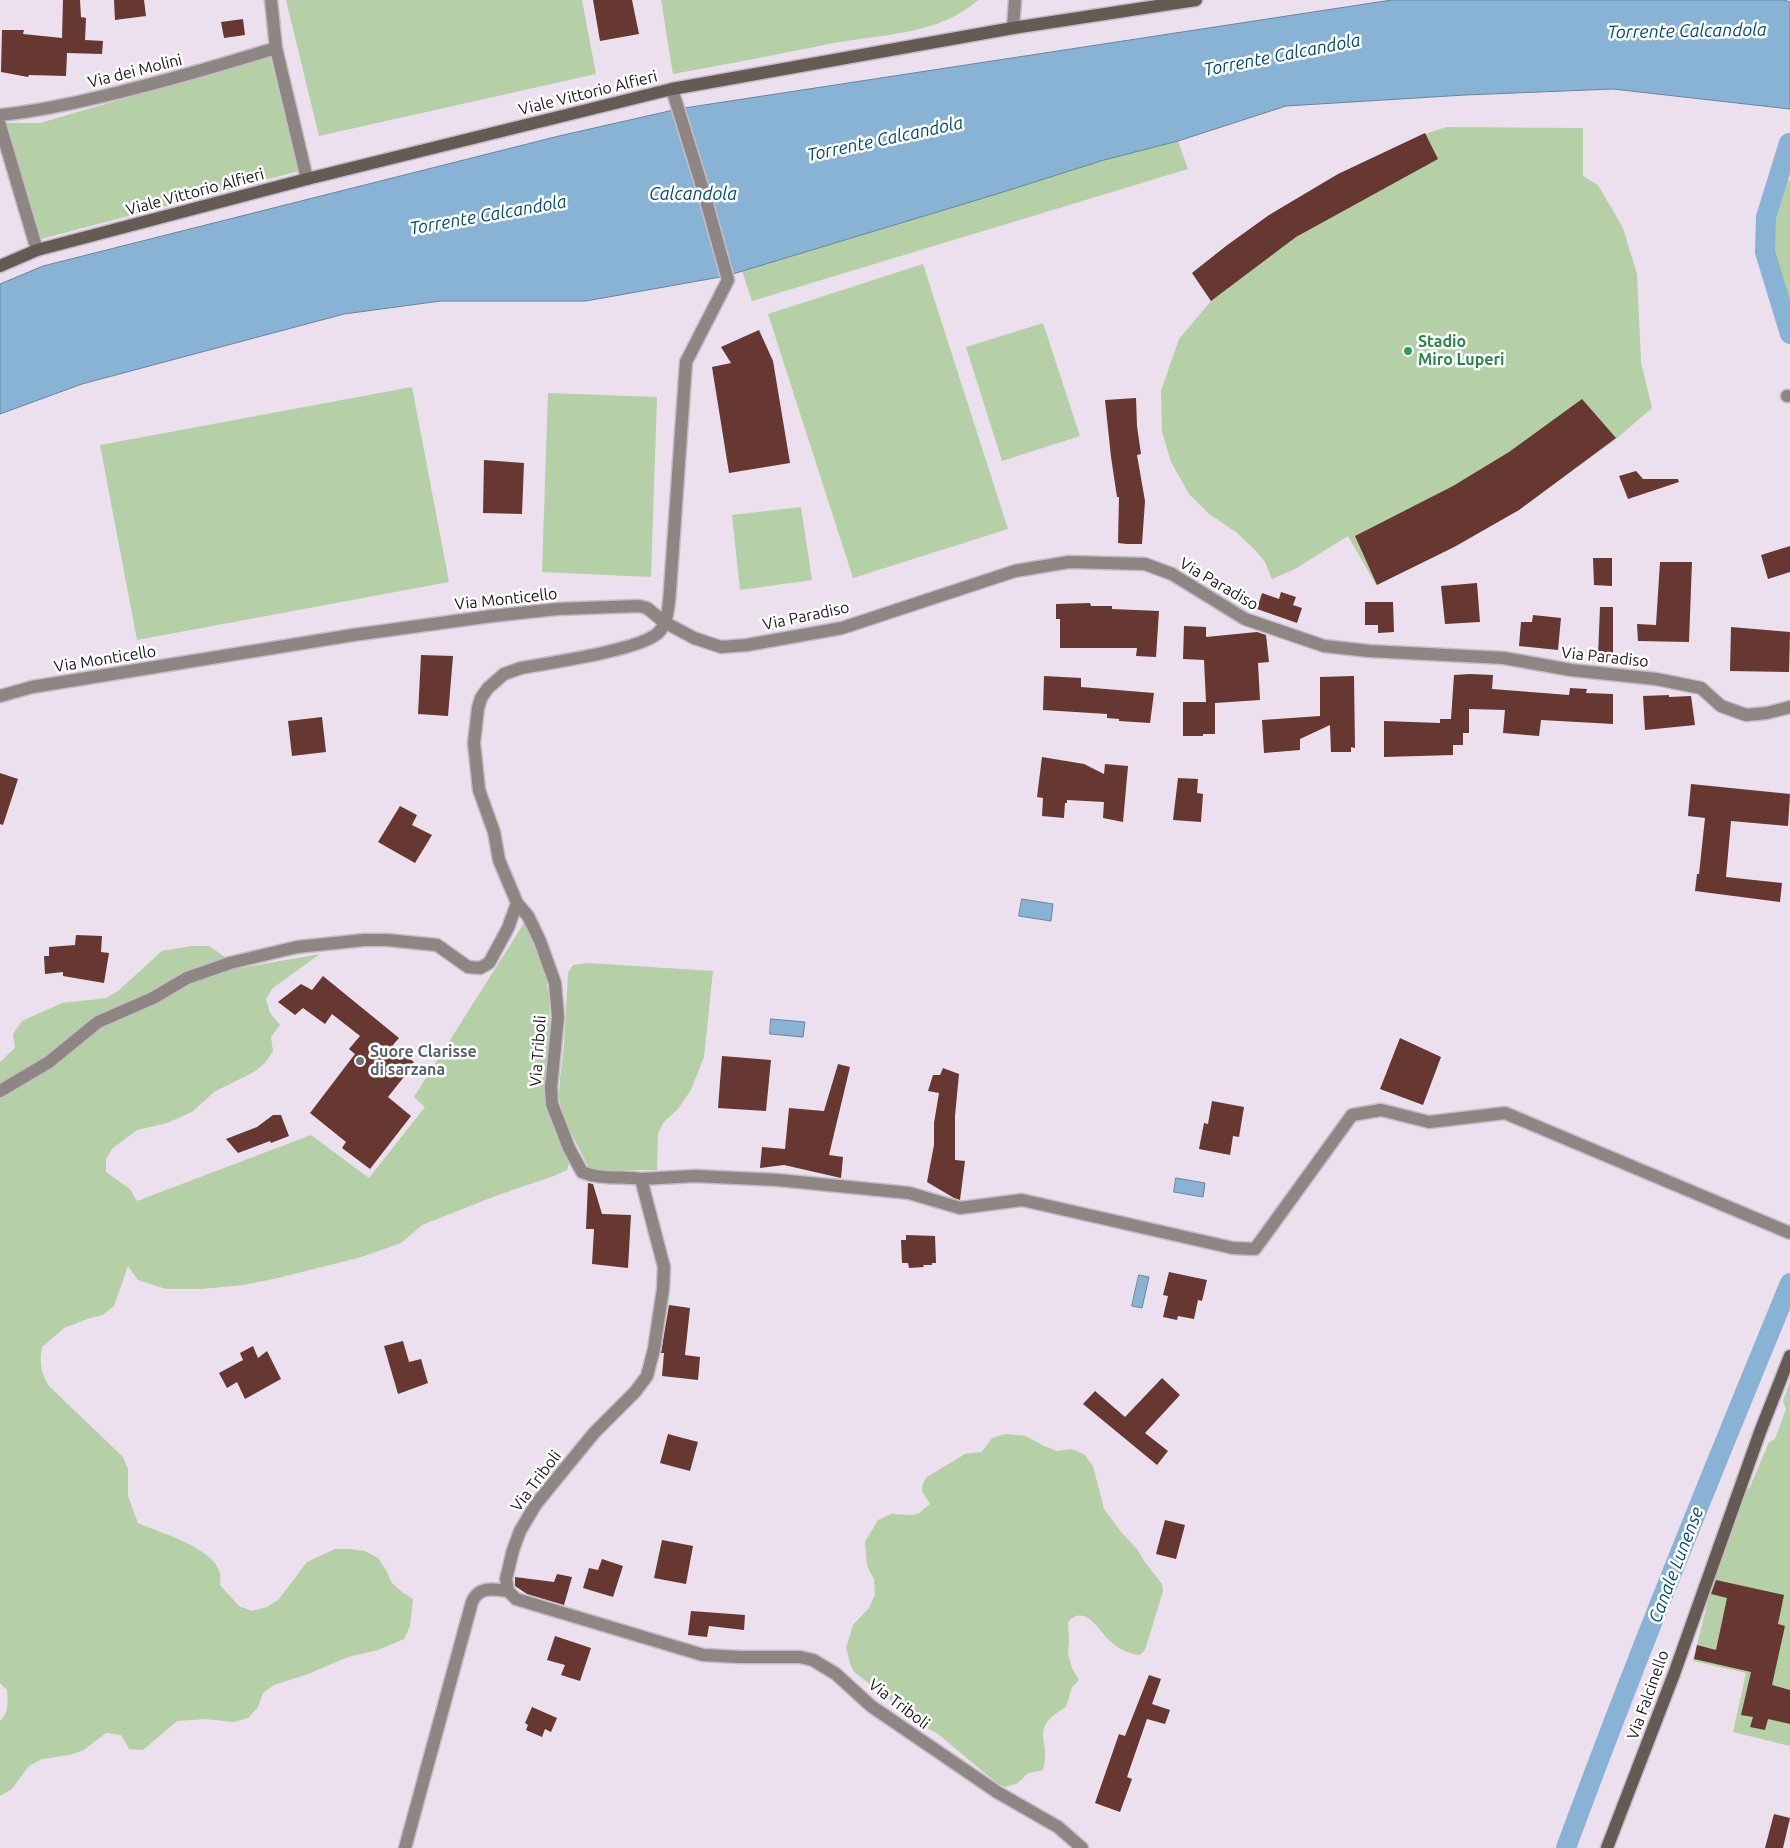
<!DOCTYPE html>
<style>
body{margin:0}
canvas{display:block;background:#ecdfee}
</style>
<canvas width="1790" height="1848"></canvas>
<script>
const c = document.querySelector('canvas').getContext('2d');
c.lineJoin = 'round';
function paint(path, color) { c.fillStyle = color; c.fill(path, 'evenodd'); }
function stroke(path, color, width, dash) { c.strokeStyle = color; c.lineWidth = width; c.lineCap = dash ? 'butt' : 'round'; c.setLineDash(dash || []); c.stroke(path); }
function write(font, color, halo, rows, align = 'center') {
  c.font = font + ' Ubuntu,sans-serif'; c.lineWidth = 5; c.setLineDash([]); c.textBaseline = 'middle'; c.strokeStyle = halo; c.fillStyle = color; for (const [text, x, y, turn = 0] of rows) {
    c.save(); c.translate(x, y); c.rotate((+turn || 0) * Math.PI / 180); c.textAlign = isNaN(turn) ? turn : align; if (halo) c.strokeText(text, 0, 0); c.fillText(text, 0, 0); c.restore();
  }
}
paint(new Path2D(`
 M286,0h296l14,74 -277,62z
 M661,0h317c-39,35 -95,34 -144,43 -53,11 -107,21 -161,31z
 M270,56l29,115 -258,68 -35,-116h34z
 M1447,127l136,1v48l15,9 25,43 14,46 4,88 11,46 -36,31 -97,71 -64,37 -79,38 -28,-49 -53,33 -23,10 -7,-17 -9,-11 -20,-19 -27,-18 -20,-20 -18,-32 -9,-30 -1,-41 18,-52 32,-38 -19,-28c58,-46 118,-86 185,-117 23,-11 45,-22 70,-29z
 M1178,141l10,28 -436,132 -10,-30 258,-78 104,-33z
 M1784,178l6,3v129c-16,-50 -27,-80 -6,-132z
 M923,264l85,265 -155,49 -85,-264z
 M1043,323l37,113 -78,25 -36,-114z
 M412,387l37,195 -312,58 -37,-195z
 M548,393l109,4 -6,180 -109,-5z
 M801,507l11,73 -72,10 -8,-75z
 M524,923l11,21 9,25 5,27 1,43 -4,66 8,25 15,33 -2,7 -13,6 -56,19 -76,30 -21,18 -43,15 -80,20 -34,7 -43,4h-35l-28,-9 -10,-14 -14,40 -11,9 -13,3 -26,10 -22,19c-3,16 -1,26 7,39l74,71 5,12v27l10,27c22,10 75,24 82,50 1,4 0,8 0,12l19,21 13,5 15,-4 12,-8 28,-37 28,-13h15l15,2 13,7 8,12 6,13 10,9 11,7 -3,27 -6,13 -26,11 -30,7 -40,17 -34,11 -11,8 -5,14 -10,11 -14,4 -29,-3 -28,2 -34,29 -14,-1 -8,-14 -15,-2 -22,17 -14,5 -28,4 -13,7 -17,23 -12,7v-75c9,-8 8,-20 7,-31l-7,-7v-621l15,-14 -2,-14 9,-13 40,-18 44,-5 12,-7 44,-40 29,-5h18l32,22 79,-14 -47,34 -7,11 4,14 10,12 -9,12 2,14 -8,12 -11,9 -40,20 -22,20 -25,11 -30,7 -24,18 -7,11v13l24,17 7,12 174,-66 58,43 56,-71 -11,-10z
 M588,963l125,8 -9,86 -13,33 -13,19 -14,13 -6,11 -1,37h-65l-5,-6 -22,-43 -6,-23 1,-19 4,-33 4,-73 5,-8z
 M1790,1382v364l-57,-14 13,-59 -53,-12 21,-85 33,-88 2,1 20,-47 6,-3 11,-30 -3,-8z
 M1005,1434l21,2 18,10 13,5 14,-2 13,5 9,12 11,43 18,24 15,16 7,12 18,23 1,7 -18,59 -5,5c-12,-1 -23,-7 -32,-16 -11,-11 -23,-35 -40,-17l1,19 -1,13 4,14 7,12 -7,7 -6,20c-40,23 -13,34 -23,63l-15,3 -10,10 -6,2 -7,2 -7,-3 -60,-50 -25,-14 -24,-21 -35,-27 -4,-9 -4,-15 7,-23 16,-17 6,-13 -1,-16 -7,-13 -2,-24 13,-22 13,-6 20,1 7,-1 12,-10 -8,-13 1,-8 4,-6 38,-23 17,-2 10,-14z`), '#b5d0a6');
const water = new Path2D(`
 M1392,0h392l6,2v107l-177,-20 -148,6 -179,11 -108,35 -74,19 -104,33 -274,83 -140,25h-145l-97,13 -262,70 -82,30v-130l43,-18 516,-130 119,-27z
 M1022,899l31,5 -2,17 -32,-5z
 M771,1019l34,3 -2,15 -33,-3z
 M1176,1178l29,5 -2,14 -29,-5z
 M1139,1275l10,2 -7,31 -10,-2z`);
paint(water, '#89b3d5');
stroke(water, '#68849e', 1);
stroke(new Path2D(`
 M1789,143l-23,74 -1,35 25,82
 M1566,1848c70,-190 147,-378 224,-565`), '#89b3d5', 20);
paint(new Path2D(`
 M63,0h17l1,17 5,1 -1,22 18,1 -1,13 -35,-1 -1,23 -37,-1 -1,2 -27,-5 1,-42h22l-1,4 39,4z
 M114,0h30l2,16 -31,4z
 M593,0h39l7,34 -39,7z
 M243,19l2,16 -21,3 -3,-16z
 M1425,133l13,26 -142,78 -85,64 -19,-28 34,-27 43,-31 69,-41z
 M759,330l14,31 17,102 -61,10 -17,-106 19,-4 -10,-16z
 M1136,398l1,28 4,28 -4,1 8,46 -3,43h-15l-9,-1 1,-46h-2l-6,-40 -6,-57z
 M1582,399l34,39 -97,72 -65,37 -77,38 -22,-49 98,-50 56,-34z
 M484,460l40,3 -2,51 -39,-1z
 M1636,471l7,8h35l1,3 -51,17 -9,-23z
 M1790,546v26l-22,7 -7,-24z
 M1593,558h19v28l-18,-1z
 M1660,562h32l-3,80 -51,-1 -1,-17 19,1z
 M1477,583l3,39 -35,2 -4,-38z
 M1281,592l15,5 -3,8 9,3 -5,15 -40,-14 5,-16 17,6z
 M1365,602h28l1,30 -16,1v-8h-13z
 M1090,603l1,3h21v3l47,2 -3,46 -20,-1 1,-8h-77v-29h-4v-15z
 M1600,607h13v50l-15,-1z
 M1533,615l28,3 -3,32 -39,-4 2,-24h11z
 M1184,626l22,1v10l51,-5 9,3 3,27 -11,1 2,37 -45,3v31h-12v2h-20v-34h23l-2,-42 -21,-1z
 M1731,627l59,5 -1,40 -59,-1z
 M421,655l32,1 -5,60 -30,-2z
 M1470,674l23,1 -1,14 77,6 1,-7 17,1 -1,4 27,1v30l-72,-4 -2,16 -36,-3 2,-23 -36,-1v24h-6v12h-10v10l-69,2v-36l56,2v-4h11l3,-44z
 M1044,676l37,2v9l73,6 -4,30 -31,-2v-2l-12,-1v-4l-64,-4z
 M1354,676l1,72 -4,-1v5h-20l-1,-27 -30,14v11l-36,3 -2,-33 58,-4v-39z
 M1669,695v2l22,-1 4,29 -50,5 -2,-34z
 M322,717l4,35 -34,4 -4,-35z
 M1042,757l42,7 20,10 1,-10 23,2 -5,56 -20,-4 1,-16 -37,-2v3h-2l-1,15 -22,-2 1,-18 -6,-1z
 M0,773l18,6 -15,46 -3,-1z
 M1178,778l20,1 -1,14 6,1 -2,28 -28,-2z
 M1691,784l99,10 -2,32 -57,-5 -5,56 56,6 -2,19 -85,-11 2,-17h2l6,-56 -17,-2z
 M400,806l17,9 -5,10 20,10 -17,28 -37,-21z
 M76,935l26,1 -1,16 8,1 -5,30 -41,-7v-4l-18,2 -1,-18h5v-9l26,-2z
 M323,976l76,62 -6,7 21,17 -4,5 1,1 -23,29 23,19 -41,53 -28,-21 4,-6 -36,-29 45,-59 -6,-5 11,-13 -28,-22 -7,10 -22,-16 -8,7 -17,-13 23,-18 11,6z
 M1400,1038l41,19 -18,48 -43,-16z
 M722,1056l49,4 -5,51 -48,-3z
 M838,1064l12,3 -21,88 14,2 -2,21 -57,-13 -24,3 2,-21 23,2 4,-41 35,3z
 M943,1068l16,6 -4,42v44l10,1 -5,39 -6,-2 -27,-16 7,-37v-22l5,-30 -11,-2 5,-16h7z
 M1212,1101l32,6 -5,30 -6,-1 -3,19 -31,-6 5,-26 4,1z
 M273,1115h8l8,21 -18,7 -1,-2 -32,12 -12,-14 31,-12z
 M588,1183l5,1 9,30 29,1 -3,53 -36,-4 2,-35h-8z
 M906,1235l29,1 1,27h-4v2h-9l1,2 -15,1 -1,-5h-6l-1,-23h5z
 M1169,1272l38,8 -5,21 -4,-1 -4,19 -16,-3 -1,4 -14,-3 5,-21 -5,-1z
 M669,1305l21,3 -5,47 15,2 -2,23 -36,-4 2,-23h-3z
 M403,1341l6,21 12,-3 7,24 -30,11 -14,-48z
 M253,1346l5,12 9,-7 14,28 -36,20 -8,-17 -10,6 -8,-15 24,-13 -3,-7z
 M1162,1378l18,17 -35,38 23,18 -11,14 -74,-61 12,-13 30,26z
 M668,1434l30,8 -8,29 -30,-8z
 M1165,1520l20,5 -9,34 -20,-5z
 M662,1540l31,6 -7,38 -32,-6z
 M602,1559l21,7 -10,31 -30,-9 6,-20 9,2z
 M557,1574l15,3 -8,28 -37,-11 -12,-8v-9l39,5z
 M1716,1580l68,15 -6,29 7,2 -13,59 18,5v34l-22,-5 -3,11 -15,-3 3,-10 -12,-2 10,-43 -57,-13 3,-14 19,5 11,-52 -16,-4z
 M691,1611l54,4 -1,15 -35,-4 -2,11 -19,-2z
 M555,1636l36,12 -11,33 -19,-6 4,-10 -18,-5z
 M1149,1675l12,4 -9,25 18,6 -5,14 -18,-5 -20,58 5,2 -12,33 -25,-9 24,-69 6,2z
 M532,1707l25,11 -6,14 -6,-3 -3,8 -16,-7 2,-5 -3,-2z
 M1774,1814l16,4 -7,30h-18z`), '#663831');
const street = new Path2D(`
 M271,0l5,48 31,131
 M1013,28l2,-28
 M672,89l32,104 24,87 -42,82 -16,228c-1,13 -2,34 -12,43 -18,17 -109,30 -137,35l-17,6 -16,14 -7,10 -3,10 -4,35 5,47 15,42 5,28 18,43 11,13 12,25 15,42 3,34 -7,70 1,17 17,44 13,24c19,8 39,4 59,7l23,88 -1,22 -9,60 -7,27 -12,16 -41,41 -58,71 -16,27 -7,19 -7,29 2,12 8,8 187,56 37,2h60l13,3 23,14 35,32 126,86 61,35 24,21
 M0,115c41,-4 80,-13 120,-23 53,-13 104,-28 156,-44
 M0,125l37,125
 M1787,396h3
 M0,696l32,-9 321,-52 139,-19 65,-7 82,-3 8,2 17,14 30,16 27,9 26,-2 95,-17 173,-57 54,-9 76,2 27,10 73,45 79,27 45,5 135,7 67,12 85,9 45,9 20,18 25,9 21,-2 23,-6
 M0,1091l49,-29 49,-40 55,-24 34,-20 43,-15 67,-16 67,-7h23l50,5 31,22 12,1 9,-5 19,-35 9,-25
 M641,1179l54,-3 83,4 131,13 51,15 62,-8 211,48 22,1 97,-134 29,-5 48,12 76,-9 285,120
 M405,1848l67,-246c7,-16 21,-13 36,-11`);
const secondary = new Path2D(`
 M0,266l37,-16 270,-71 365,-90 341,-61 183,-28
 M1607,1848l67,-174 86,-242 30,-76`);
stroke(street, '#c7bbc8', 15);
stroke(secondary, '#c7bbc8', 15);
stroke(street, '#8e8682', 12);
stroke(secondary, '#655a54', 12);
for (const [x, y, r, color] of [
 [1408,351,5,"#2e9e5b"],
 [360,1061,5,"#6b7280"]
]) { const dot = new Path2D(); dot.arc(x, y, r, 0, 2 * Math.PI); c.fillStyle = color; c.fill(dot); stroke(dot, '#fff', 2); }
write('16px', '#1c171c', '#fff', [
 ["Via dei Molini",135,71,-14],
 ["Viale Vittorio Alfieri",588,93,-14],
 ["Viale Vittorio Alfieri",195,192,-15],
 ["Via Paradiso",1219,584,30],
 ["Via Monticello",506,599,-6],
 ["Via Paradiso",806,616,-12],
 ["Via Paradiso",1605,657,6],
 ["Via Monticello",105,659,-9],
 ["Via Triboli",538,1051,-86],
 ["Via Triboli",536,1481,-53],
 ["Via Falcinello",1648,1695,-70],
 ["Via Triboli",899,1704,37]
]);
write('bold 16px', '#27864d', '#fff', [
 ["Stadio",1418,342],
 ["Miro Luperi",1418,360]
], 'left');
write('bold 16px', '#5b616d', '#fff', [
 ["Suore Clarisse",370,1052],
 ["di sarzana",370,1070]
], 'left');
write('italic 18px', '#014b76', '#fff', [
 ["Torrente Calcandola",1687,31,-1],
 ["Torrente Calcandola",1282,55,-11],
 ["Torrente Calcandola",885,139,-12],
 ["Calcandola",693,194],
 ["Torrente Calcandola",488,215,-10],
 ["Canale Lunense",1676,1565,-69]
]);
</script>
